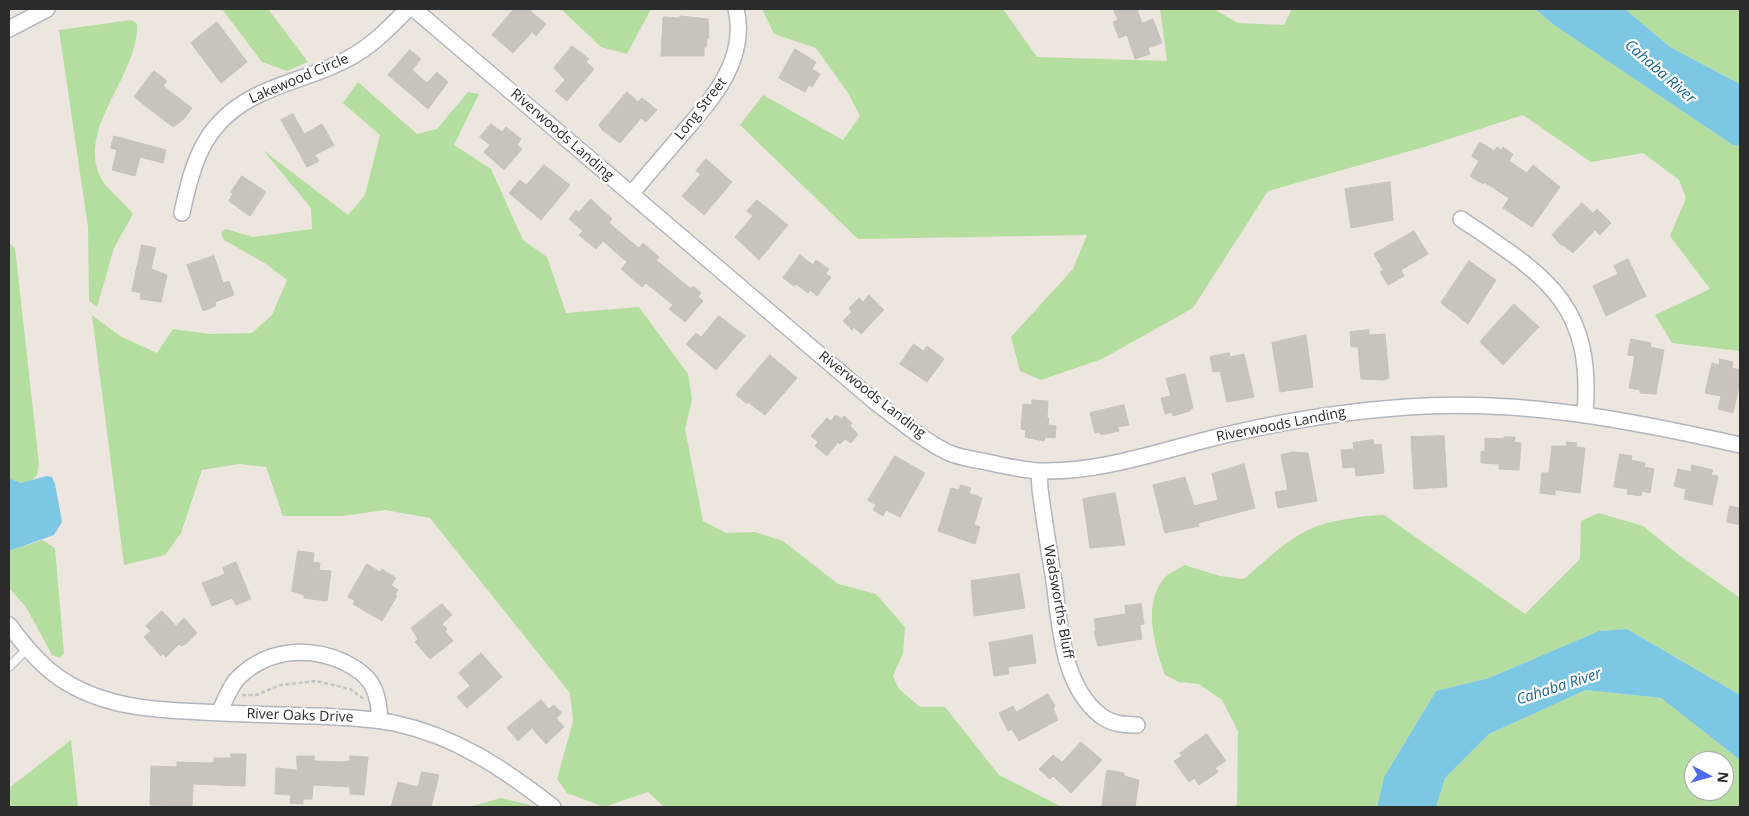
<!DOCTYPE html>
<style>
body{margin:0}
#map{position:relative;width:1749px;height:816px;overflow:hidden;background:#ece6df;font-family:"Open Sans",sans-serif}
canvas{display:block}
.frame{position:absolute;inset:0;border:10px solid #2b2b2b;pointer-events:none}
.north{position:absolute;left:1684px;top:751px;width:50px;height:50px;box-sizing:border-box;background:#fff;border:1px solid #aaa;border-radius:50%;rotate:96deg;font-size:14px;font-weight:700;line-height:20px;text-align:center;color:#2b2b2b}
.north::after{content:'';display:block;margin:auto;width:18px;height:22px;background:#4e69ea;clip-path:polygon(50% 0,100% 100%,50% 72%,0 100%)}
</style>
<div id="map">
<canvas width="1749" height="816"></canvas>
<div class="frame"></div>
<div class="north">N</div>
</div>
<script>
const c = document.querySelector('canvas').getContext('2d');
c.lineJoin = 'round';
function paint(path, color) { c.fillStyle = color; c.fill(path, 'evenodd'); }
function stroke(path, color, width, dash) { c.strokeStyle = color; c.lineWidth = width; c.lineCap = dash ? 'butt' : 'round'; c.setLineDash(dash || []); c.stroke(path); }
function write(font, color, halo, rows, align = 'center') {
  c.font = font + ' "Open Sans",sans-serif'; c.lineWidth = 4.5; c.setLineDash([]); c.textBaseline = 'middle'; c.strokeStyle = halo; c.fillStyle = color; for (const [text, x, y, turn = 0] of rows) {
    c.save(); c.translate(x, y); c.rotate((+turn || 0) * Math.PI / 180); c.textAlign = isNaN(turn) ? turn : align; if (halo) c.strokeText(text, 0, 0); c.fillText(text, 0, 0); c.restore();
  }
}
paint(new Path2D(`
 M222,9h46l40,53 -21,9 -25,-9z
 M561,9h90l-24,45 -26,-7z
 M762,9h241l34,48 130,4 -7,-52h54l24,14 46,2 8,-16h243l19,16 179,120 7,1v205l-68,-8 -17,-28 55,-26 -40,-53 16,-38 -7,-18 -36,-27 -52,9 -68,-47 -99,32 -156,44 -75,117 -91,51 -61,21 -21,-9 -9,-34 62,-68 14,-34 -229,4 -118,-114 23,-30 80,45 17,-24 -12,-23 -32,-45 -42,-14z
 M1625,9h115v75l-70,-37z
 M131,20l6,4c2,53 -63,105 -35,156 6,10 23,23 31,34l-19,34 -17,59 -8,-6 -1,-74 -29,-197z
 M358,82l59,52 20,-5 31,-37 11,2 -25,51 37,24 32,71 24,17 19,56 73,-6 49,67 4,26 -7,29 18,92 23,12 29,-1 28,9 55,43 38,10 29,33 -2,26 -10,23 6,13 21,18h25l54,68 63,32h-398l-16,-15 -44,15 -37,-14 -10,-14 16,-58 -3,-28 -140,-175 -45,-8 -43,6h-59l-17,-49 -27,-3 -37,6 -21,63 -16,22 -41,10 -32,-250 28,21 37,17 16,-24 37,5 42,-1 20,-18 15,-35 -21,-16 -42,-24 -3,-7 5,-4 27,8 59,-8 -1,-21 -48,-58 85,65 17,-20 15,-60 -37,-32z
 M9,243l6,5 24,216 -2,11 -7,7 -9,1 -12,-5z
 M1599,513l44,13 36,29 61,43v97l-113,-66 -28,2 -110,47 -53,13 -52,86 -7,30h-148l8,-2 1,-74 -16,-31 -23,-16 -20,-2 -14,-7c-10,-28 -22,-68 -3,-94 4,-7 15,-11 22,-16l36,11 24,3c20,-17 41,-38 64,-49 21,-10 53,-14 76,-15l141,99 55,-55 1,-38z
 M42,540l13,8 9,105 -4,5 -8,-3 -26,-48 -17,-19v-37z
 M1586,690l75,8 79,62v47h-304l9,-29 44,-44zM1694,761h30v30h-30z
 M71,740l7,67h-69v-19z
 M501,798l29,7 2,2h-63z`), '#b4dda0');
paint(new Path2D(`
 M1535,9h90l45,38 70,37v62l-7,-1 -179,-120z
 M47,476l5,1 3,7 7,38 -8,13 -45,16v-73l12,5z
 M1627,629l113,66v65l-79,-62 -75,-8 -97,44 -44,44 -9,29h-59l7,-30 52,-86 53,-13 110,-47z`), '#7cc7e4');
const building = new Path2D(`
 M514,9h14l18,15 -10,12 -4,-4 -19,21 -21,-18z
 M1121,9h16l5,14 11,-4 9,24 -14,5 2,6 -15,5 -8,-24 -8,3 -6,-16 5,-2 -4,-9z
 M680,16l28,3 1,19h-2l-1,9h-2v9h-43l2,-39 17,1z
 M217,22l30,40 -26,21 -30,-40z
 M572,46l17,13 -3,3 8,7 -27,32 -12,-10 10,-11 -11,-12z
 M795,49l21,13 -4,7 8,5 -8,13 -3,-2 -4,7 -26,-14z
 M410,50l11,9 -9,11 15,13 10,-11 11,10 -20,27 -40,-34z
 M154,71l13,10 -4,5 29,22 -8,11 -11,8 -39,-30z
 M627,92l11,10 4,-4 15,12 -11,12 -5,-4 -21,25 -18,-13 -3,-5z
 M293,114l11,20 18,-10 12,21 -19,10 4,6 -12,6 -26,-47z
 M491,124l11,8 4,-5 15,12 -4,6 5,4 -18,21 -20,-18 6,-7 -10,-8z
 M114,136l52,14 -3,13 -23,-6 -5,19 -23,-6 5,-20 -6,-2z
 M1480,142l14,9 3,-4 4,3 2,-3 10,7 -4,7 18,12 6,-8 27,22 -28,40 -29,-19 6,-10 -25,-16 -1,2 -13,-8 9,-15 -7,-5z
 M706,159l26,23 -28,33 -22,-19 19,-22 -5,-3z
 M544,165l26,20 -29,35 -32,-27 11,-13 6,5z
 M242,176l24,16 -16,24 -21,-15 4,-8 -2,-1z
 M1390,182l3,38 -42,8 -6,-39z
 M591,199l21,20 -3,4 20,17 10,8 4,-5 16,14 -3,3 35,29 2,-3 8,7 -3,4 5,4 -18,21 -16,-13 4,-4 -27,-22 -4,4 -21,-18 6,-7 -24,-21 -7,8 -17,-14 4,-4 -14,-12 7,-9 3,2z
 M757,200l31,25 -29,35 -24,-23 18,-21 -6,-5z
 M1582,203l11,10 4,-4 14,14 -11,12 -5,-5 -22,23 -10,-8 -1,1 -10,-11z
 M1414,231l14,23 -27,16 3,6 -16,9 -8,-13 3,-2 -9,-16z
 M142,245l14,3 -5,21 16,6 -6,27 -21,-3 1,-6 -9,-2z
 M800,255l13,10 3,-5 13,9 -3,5 5,3 -14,19 -7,-6 -2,3 -12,-9 -2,2 -11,-8z
 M214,256l9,27 6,-2 5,14 -19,7 1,4 -13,5 -16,-46z
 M1628,259l18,37 -40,20 -13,-30 25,-12 -4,-8z
 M1469,261l27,19 -28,44 -27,-21z
 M869,295l15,15 -23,24 -7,-7 -2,3 -9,-9 9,-9 -3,-4 10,-10 4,4z
 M1514,304l25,23 -36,38 -23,-23z
 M719,316l26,20 -29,34 -30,-26 10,-11 5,4z
 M1369,330v5l16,-1 4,44 -5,2 -23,-1 -3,-32h-7l-1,-15z
 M1306,335l7,52 -33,5 -8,-49z
 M1631,339l20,4 -1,4 14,3 -8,44 -16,-1v-3l-11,-2 6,-32 -7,-1z
 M914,344l9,7 4,-5 17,13 -17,23 -27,-18z
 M1229,353l1,4 14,-3 10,43 -27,5 -7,-31 -7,1 -3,-15z
 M770,355l27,23 -32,37 -17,-13 -1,2 -11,-9z
 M1720,359l13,3 -1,6 8,2v12l-7,31 -15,-4 3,-13 -16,-3 7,-30 7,2z
 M1185,374l8,34 -3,1v2l-17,5 -1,-4 -7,2 -4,-16 10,-2 -5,-17z
 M1032,400l16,1 -1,17h2l-1,7 8,1 -1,12 -10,-1 -1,4 -19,-4 1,-7 -5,-1 2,-25 9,1z
 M1124,405l5,20 -11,2 1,4 -18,4 -1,-3 -5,1 -5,-20z
 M836,415l6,4 2,-3 8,7 -2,3 8,8 -7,9 -6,-4 -5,5 -2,-2 -11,14 -12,-10 3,-4 -7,-6 16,-18 4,3z
 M1444,436l3,51 -33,2 -3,-52z
 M1504,437h11l-1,5 7,1 -2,27 -20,-1v-5l-18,-1v-12l4,1v-14l19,1z
 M1373,440l1,5 7,-1 3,29 -28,3 -1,-9 -12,1 -2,-18 13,-1 -1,-6z
 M1567,442l10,1 -1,4 9,1 -5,45 -25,-3v5l-15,-2 2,-20h7l3,-27h14z
 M1293,452l15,1 9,48 -39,7 -3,-16 13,-2 -7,-35z
 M1620,454l12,2 -1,4 14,3 -1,4 10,2 -4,24 -8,-2 -1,5 -14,-2 1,-5 -14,-2z
 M895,456l30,17 -25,44 -14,-7 -3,6 -10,-6 3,-5 -8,-5z
 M1244,464l11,44 -57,15 1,3 -34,7 -12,-48 32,-8 9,29 24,-6 -6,-26z
 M1692,465l21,5 -2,5 7,1 -6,29 -28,-6 2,-10 -12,-3 4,-17 13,3z
 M961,485l10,3 -2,5 13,5 -8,27 6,2 -5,17 -37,-13 13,-43 8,2z
 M1115,493l10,52 -35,3 -7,-49z
 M1730,506l10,2v17l-13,-3z
 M298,551l16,2 -1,9 7,1 -1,7 12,1 -4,30 -23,-3v-3l-12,-4z
 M236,562l15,37 -15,6 -4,-7 -20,8 -10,-23 23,-9 -2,-6z
 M367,564l13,8 2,-3 14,9 -5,7 7,5 -3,4 2,2 -15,25 -29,-17 2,-3 -7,-4z
 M1019,574l6,34 -51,8 -3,-35z
 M442,604l10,11 -10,9 5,5 -2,2 8,10 -23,18 -15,-17 3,-3 -7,-11z
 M1141,604l3,20 -4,1 2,14 -44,7 -4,-15h2l-2,-12 32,-5 -1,-8z
 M162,611l14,15 8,-8 13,15 -11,11 -5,2 -2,-2 -13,13 -3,-3 -2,2 -17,-19 7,-6 -5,-5z
 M1032,635l4,28 -28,4 1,7 -15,2 -5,-33z
 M481,653l21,24 -35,31 -10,-11 13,-11 -11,-13z
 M1048,694l7,12 -2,2 5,12 -39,21 -7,-12 -4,2 -9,-18 14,-7 3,6z
 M541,700l8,9 5,-4 8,8 -6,5 8,9 -18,17 -14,-16 -14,13 -11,-13z
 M1207,734l19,27 -11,7 3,4 -19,13 -5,-7 -5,4 -15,-21 8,-5 -2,-3z
 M1081,742l21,18 -31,33 -18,-17 -3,3 -11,-10 14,-14 9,7z
 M231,754h15l-1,32 -52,-2 -1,22 -42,-1 1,-39 26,1v-5l34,1 3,-1v-4h17z
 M297,756h17v5l29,1 7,-1v-5l18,1 -4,38 -14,-1v-7l-37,-2 -1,14h-9v5l-13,-1 1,-8 -16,-1 1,-26 21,2z
 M1107,770l17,3v3l15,4 -4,27h-33z
 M422,772l17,3 -8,32h-40l7,-25 20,5z`);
paint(building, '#c8c4bd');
stroke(building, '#c7c2b9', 1);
const service = new Path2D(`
 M9,667l18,-18`);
const minor = new Path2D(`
 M414,9l460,392c20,15 56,45 78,53 11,4 24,6 35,8 17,4 35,8 53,9 66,2 130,-24 194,-38 57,-13 114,-22 173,-26 114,-8 223,13 333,38
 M9,29l38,-20
 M631,194c17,-20 35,-41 52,-61 30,-35 65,-74 53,-124
 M182,213c11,-54 24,-94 78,-119 29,-14 61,-20 89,-36 23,-12 41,-31 59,-49
 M1461,219c83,56 133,83 124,194
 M1039,471l1,18c4,31 9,61 14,92 6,44 8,104 46,134 11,9 24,10 37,10
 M9,625c15,20 31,40 52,54 42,28 92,31 141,33 38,2 76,3 113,4 27,1 53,2 79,7 62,13 110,46 159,84
 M219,713c6,-12 11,-28 21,-37 29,-27 69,-30 104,-14 10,5 21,12 27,21 7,12 8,24 9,37`);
stroke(service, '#b2b5bd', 10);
stroke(minor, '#b2b5bd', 18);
stroke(new Path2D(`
 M242,695h14l24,-10 36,-4 34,8 14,10`), '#c4c4c4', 2.5, [4, 2.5]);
stroke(service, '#fff', 8);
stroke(minor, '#fff', 15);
write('14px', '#2b2b2b', '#fff', [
 ["Lakewood Circle",299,79,-23],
 ["Long Street",701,109,-52],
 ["Riverwoods Landing",562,135,41],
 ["Riverwoods Landing",872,395,38],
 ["Riverwoods Landing",1281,425,-11],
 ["Wadsworths Bluff",1058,602,80],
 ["River Oaks Drive",300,716,2]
]);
write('italic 15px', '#1a6691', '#fff', [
 ["Cahaba River",1660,72,41],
 ["Cahaba River",1559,687,-18]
]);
</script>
